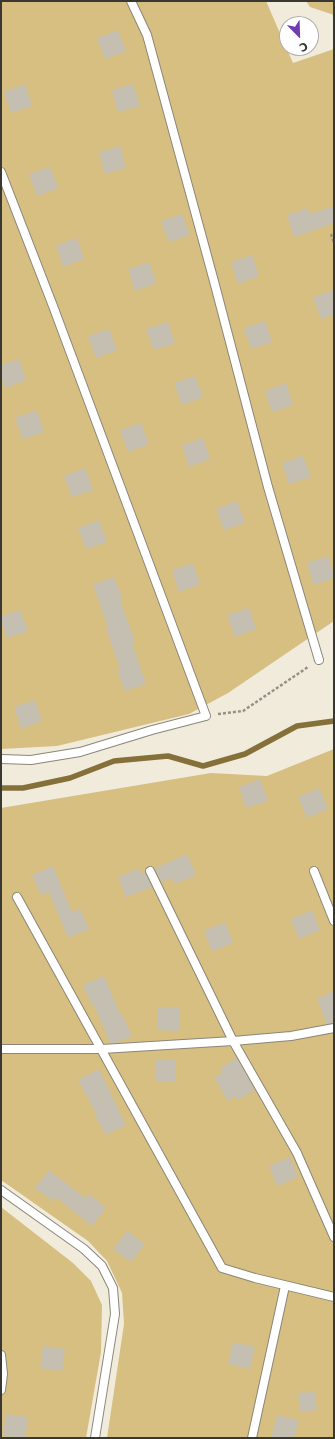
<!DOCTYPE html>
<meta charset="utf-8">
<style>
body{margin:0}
#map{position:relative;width:335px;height:1439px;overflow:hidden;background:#f1ebdc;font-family:"DejaVu Sans",sans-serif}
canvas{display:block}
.frame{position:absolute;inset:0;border:2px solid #393731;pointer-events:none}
.north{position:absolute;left:279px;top:16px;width:40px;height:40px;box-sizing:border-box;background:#fff;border:1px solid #b0afad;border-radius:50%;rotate:157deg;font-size:11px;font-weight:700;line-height:16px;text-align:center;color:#393731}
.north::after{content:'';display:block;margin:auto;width:14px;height:18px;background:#713cb3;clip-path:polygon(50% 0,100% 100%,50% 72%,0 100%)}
</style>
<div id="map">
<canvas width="335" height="1439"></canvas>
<div class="frame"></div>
<div class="north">С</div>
</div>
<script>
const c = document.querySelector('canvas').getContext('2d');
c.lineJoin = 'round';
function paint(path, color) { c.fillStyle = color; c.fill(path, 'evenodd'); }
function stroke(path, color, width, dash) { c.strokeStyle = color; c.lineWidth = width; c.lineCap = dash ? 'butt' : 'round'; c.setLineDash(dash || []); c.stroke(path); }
paint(new Path2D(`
 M1,1h265l27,62 41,-14v572l-106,72 -39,21 -132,32 -56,3z
 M306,1h28v14l-24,-8z
 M334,749v689h-227l17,-114 -2,-31 -15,-32 -19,-20 -87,-61v-372l210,-35 56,3z
 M1,1207l72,56 18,18 11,24 -1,47 -15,86h-85z`), '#d6bf81');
stroke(new Path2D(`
 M1,788h22l47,-10 44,-17 54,-5 35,10 42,-12 52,-28 37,-5`), '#847038', 5.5);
paint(new Path2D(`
 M118,30l8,21 -21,8 -8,-21z
 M25,84l7,22 -21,7 -7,-21z
 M133,84l7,22 -22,6 -6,-22z
 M120,146l6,22 -21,6 -6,-22z
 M50,167l8,21 -21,8 -8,-22z
 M334,206v17l-40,14 -7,-22 21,-7 2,6z
 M182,214l8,21 -21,7 -8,-21z
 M77,238l7,21 -21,8 -7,-22z
 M252,255l7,21 -21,8 -7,-22z
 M149,262l7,21 -21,8 -7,-22z
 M334,290v24l-13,5 -8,-22z
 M265,321l7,21 -21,7 -7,-21z
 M168,322l7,21 -21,7 -8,-21z
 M109,329l8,21 -21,8 -8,-22z
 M19,359l7,21 -21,8 -4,-11v-12z
 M195,376l8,21 -21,8 -8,-22z
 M286,383l7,22 -21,7 -7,-21z
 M37,410l7,22 -21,7 -8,-21z
 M141,423l8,21 -21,8 -8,-22z
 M203,438l7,21 -21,8 -7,-22z
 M303,456l8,21 -22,7 -7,-21z
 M85,468l8,22 -21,7 -8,-21z
 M237,501l8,22 -21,7 -8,-21z
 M99,520l8,22 -21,7 -8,-21z
 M328,556l6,17v5l-20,7 -7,-22z
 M193,563l7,21 -21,8 -7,-22z
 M114,577l8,21 -2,1 15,43 -3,1 14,41 -21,7 -8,-21 3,-1 -14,-41 2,-1 -15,-43z
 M249,608l7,21 -21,8 -8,-22z
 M20,610l8,21 -21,7 -6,-16v-6z
 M35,700l7,21 -21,8 -7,-22z
 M260,779l8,22 -22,7 -7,-21z
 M319,788l9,21 -21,9 -9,-21z
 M187,854l9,21 -21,9 -3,-6 -10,4 -7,-14z
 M53,866l19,46 8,-3 9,20 -21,9 -19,-46 -8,3 -9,-20z
 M139,868l2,6 4,-2 7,15 -26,10 -8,-20z
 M312,910l8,20 -21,9 -8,-20z
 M225,922l8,21 -21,8 -8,-20z
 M104,976l17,40h2l9,20 -16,7h-6l-16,-38h-2l-9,-20z
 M334,991v32l-7,1 -10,-25z
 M158,1007l22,1v23l-23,-1z
 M237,1058l18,32 -17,10 -2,-4 -8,5 -14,-24 9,-5 -3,-4z
 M156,1059h19v22h-20z
 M99,1069l27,56 -20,10 -11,-19 2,-1 -19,-35z
 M290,1157l8,20 -21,9 -8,-20z
 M49,1170l36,28 4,-4 17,14 -14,18 -36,-29 -3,4 -18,-13z
 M127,1231l18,13 -14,18 -18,-13z
 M233,1342l22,5 -5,22 -22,-5z
 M43,1346l22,3 -3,22 -22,-3z
 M315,1392l2,18 -17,2 -2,-19z
 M6,1414l22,3 -3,21 -22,-2z
 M277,1415l22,5 -5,18h-23z`), '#c4bfb0');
const service = new Path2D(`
 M131,1l16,34 68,250 53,202 51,173
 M1,172l52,134 153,410 -54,14 -72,22 -49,8 -30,-1
 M150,871l83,170 64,112 37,84
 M314,871l20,50
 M17,897l205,371 33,10 79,19
 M1,1049h101l131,-8 58,-5 43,-8
 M1,1190l83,59 18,17 11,22 2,26 -20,124
 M1,1355l2,19 -2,16
 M252,1438l33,-152`);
stroke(service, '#8b8678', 10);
stroke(new Path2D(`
 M331,234l3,9
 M218,714l25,-3 65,-44`), '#959187', 2.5, [3, 2]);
stroke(service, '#fff', 8);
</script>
